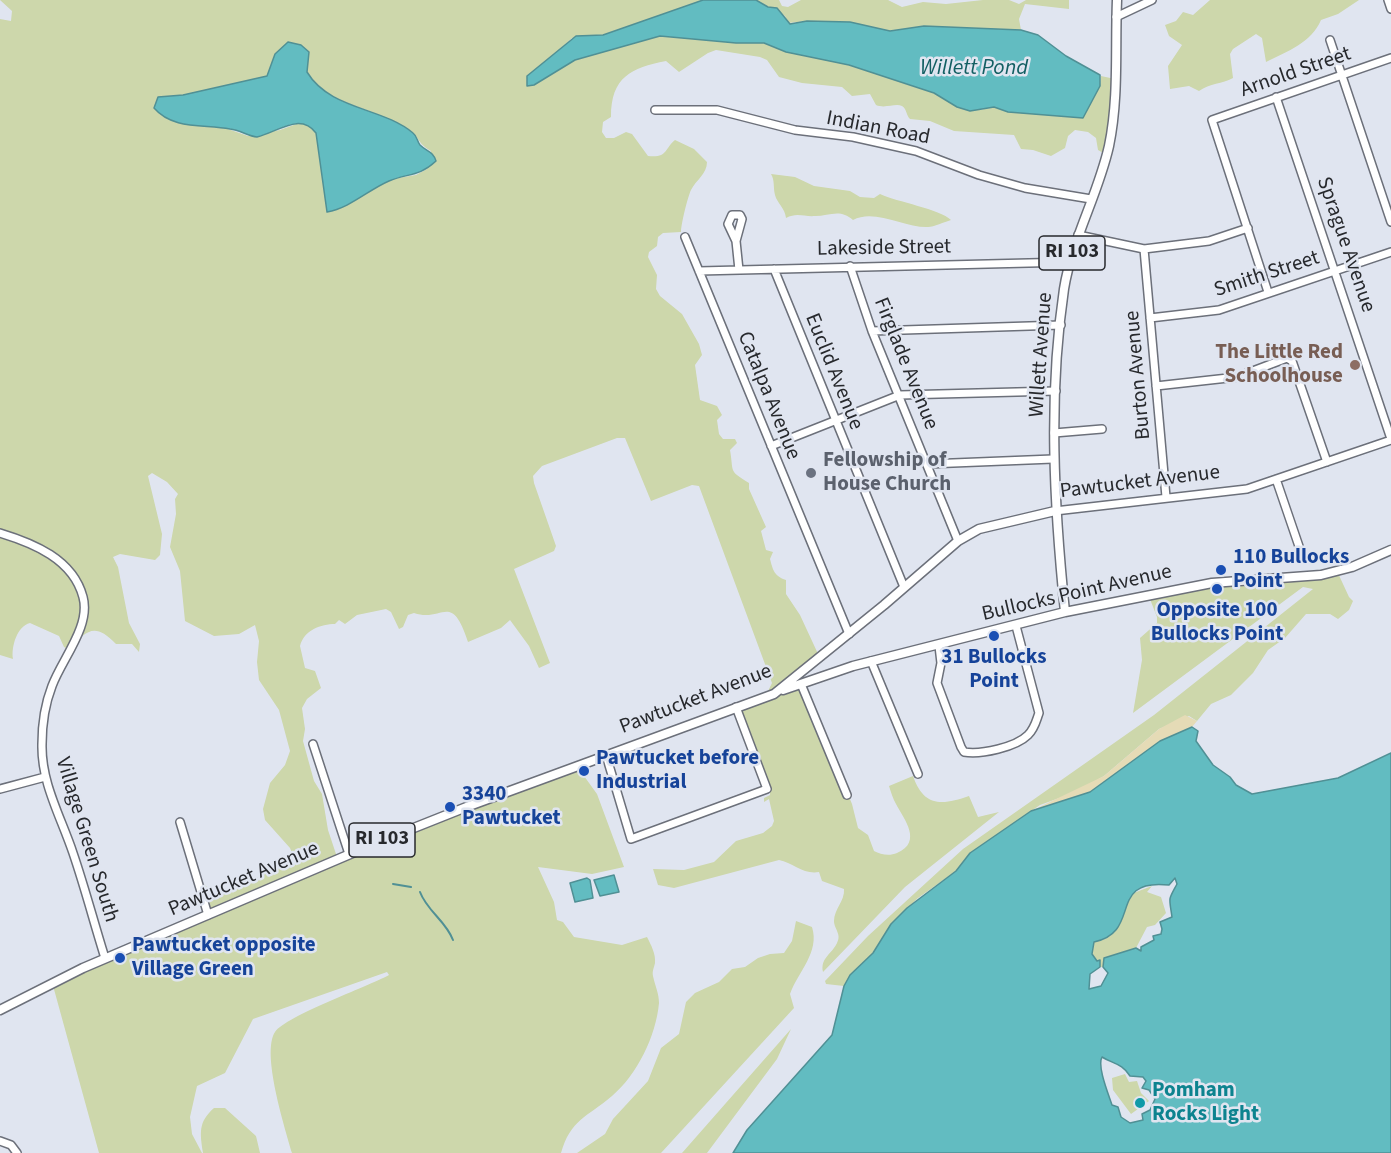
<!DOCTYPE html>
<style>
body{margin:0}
canvas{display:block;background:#e0e5f0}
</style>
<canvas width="1391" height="1153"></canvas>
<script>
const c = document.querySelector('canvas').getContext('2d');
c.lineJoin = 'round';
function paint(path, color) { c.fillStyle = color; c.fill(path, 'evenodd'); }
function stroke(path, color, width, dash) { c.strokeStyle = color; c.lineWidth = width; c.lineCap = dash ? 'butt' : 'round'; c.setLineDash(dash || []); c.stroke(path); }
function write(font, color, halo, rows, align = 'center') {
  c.font = font + ' "Source Sans 3",sans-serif'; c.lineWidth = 5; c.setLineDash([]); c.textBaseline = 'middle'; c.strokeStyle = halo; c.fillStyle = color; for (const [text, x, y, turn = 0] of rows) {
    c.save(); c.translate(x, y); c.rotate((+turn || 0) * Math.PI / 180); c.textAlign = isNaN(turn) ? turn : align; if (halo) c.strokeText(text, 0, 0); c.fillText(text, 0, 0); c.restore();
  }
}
paint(new Path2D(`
 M0,0h703l-100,35 -31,3 -46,42 49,-20 85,-24 76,7h28l22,9 63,13 85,28 23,14 23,3 14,-3 10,4 96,-25 1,-10 14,3 -10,75 -7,-4 -2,-12 -8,-6 -13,-2 -7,6 -3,12 -14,8 -18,-6 -12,-1 -7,-14 -60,-4 -24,-10 -20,-2c-4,-4 -3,-10 -8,-13 -7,-3 -17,3 -26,-1l-6,-11 -18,2 -10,-9 -40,-4 -23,-6 -12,-17 -7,-3 -44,-7 -8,3 -29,19 -13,-11c-35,7 -55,16 -55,56l-8,5 -1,10 4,6h8l12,-6 6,2 16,22c20,2 16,-7 27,-16l19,9 13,13c0,12 -11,18 -16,28 -3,6 -10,34 -10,42l-18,1 -5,4 -1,9 -8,6 -1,5 9,18 -1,14 4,7 22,18 17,30 3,11 -7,10 5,35 17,6 5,9 -5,5 2,14 4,5h12l2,4 -7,7c4,23 -2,20 19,33v6l17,38 -5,4 5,19 7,2 -3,7c3,11 4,17 16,21v14l14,21 19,41 -34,29 12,-1 28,55 27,65 6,24 10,7 6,16c7,4 16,5 23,2 26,-11 7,-34 -1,-49 -3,-5 -5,-12 -7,-18l24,-10c11,32 30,29 56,20l9,21 21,-5 -94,75 -82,85c-3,-14 9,-18 14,-29 5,-9 -3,-14 -3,-22 0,-12 11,-20 10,-32l-22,-8 -3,-9c-15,3 -26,-9 -40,-12l-105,28 -16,-3 -5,-16 31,1 30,-8 22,-21 27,-8 9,-7 2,-5 -5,-22 -5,3v-4l6,-3v-4l-35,-84 31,-12 6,-12 -73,-197 -7,-1 -41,16 -26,-63h-8l-75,28 -9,10 1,7 22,63 -2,5 -40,18 36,94 -11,5 -10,-22 -19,-26 -9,8 -33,14c-17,-52 -25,-19 -54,-29l-6,2 -5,12 -4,2 -8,-17 -5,-3 -29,6 -12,9 -6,-4 -4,4c-14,0 -31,6 -35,22l5,22 10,3 6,17 -14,11 -5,9 3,21 -2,12 11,40 8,13 6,36 10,30 241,-91 18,25 27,73 -32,7 -54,-7 16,35 3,18 6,2 11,15 48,8 25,-8c4,8 9,17 8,26 -1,5 -3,8 -2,13 2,10 6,17 6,27 -3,33 -22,72 -47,93 -25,21 -42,24 -51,57h-269c-7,-25 -31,-100 -17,-121 11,-16 92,-45 114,-57l-2,-3 -134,47 -28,54 -28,13 -7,31 2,17 10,19h-103l-47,-171 155,-66 -5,-33 14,11 7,-1 66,-30 4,-8 -3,-7 -25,-28 -2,-11 7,-26 15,-18 5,-14 -11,-41 -20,-30 -2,-18 2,-21 -4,-16 -16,9 -25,2 -29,-15 -5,-50 -10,-24 6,-33 -1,-15 3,-5 -11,-12 -15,-9 -4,3 14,58 -2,21 -5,5 -35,-6 -7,3 5,10 11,56 11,21 -1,8 -7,-8h-16c-22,-23 -29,-13 -48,5l-4,-2 -5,-11 -29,-13c-13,3 -19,24 -17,36l-13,-4v-636l11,2 1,-10zM275,54l33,2 -1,16c18,30 56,34 84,48 8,4 19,9 24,15 6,8 7,11 16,16l-4,18 -11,6 -24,4 -65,33 -11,-79 -6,-8 -8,-3 -22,8 -32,6 -26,-9 -51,-32h12l84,-19z
 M756,0h23l3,6 6,1 13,-7h87l14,7 21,-5 23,2 37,-4h26l10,4 7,-4h43v9l-44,-5 -6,15 2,11 -97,-4 -34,5 -40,-9 -43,-1 -19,2 -3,-7z
 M1210,0h149l-21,14 -17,6c-10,23 -33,31 -55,42l-4,-24 -6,-4 -23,15 -3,5 3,24c-11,6 -23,5 -34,13l-10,-5 -19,3 -2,-23 14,-21 -13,-9 -4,-11 11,-4 7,-9 10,3z
 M771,174l24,3 19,9 36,5 10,6 14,1 6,-4c17,8 60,15 71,26 -7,2 -17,7 -23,7 -22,1 -54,-19 -75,-7 -13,-12 -24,-4 -38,-4 -11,1 -18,-4 -29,2 -1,-10 -9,-15 -11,-23 -2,-8 0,-14 -4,-21z
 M1337,571l12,26 4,4 -4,9 -11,9 -8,-5h-24l-21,24 -17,12 -15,23 -22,22 -20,9 -14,17 -8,-5 -30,13 -55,47 -31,17 -33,12 -70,48 -14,18 -38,27 -27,26 -18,29 -23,22 -6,11 -18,-2 -1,-3 43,-45 95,-87 191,-134 159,-126 -10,-2 -170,126 9,-53 -2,-22 17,-15v-6l-9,-23z
 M1152,886l-5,6 14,5 5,16 -11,12 -8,2 -11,21 -32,10 -1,9h-3v-7l-3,1 -5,-7 2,-12c27,-4 28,-26 37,-48z
 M796,921l16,6c8,25 -14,45 -22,67l4,14 -133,145h-84l28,-19 8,-15 35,-38 13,-33 18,-14 7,-32 9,-9 24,-11 13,-13 13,-2 13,-9 12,-4 14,-1 8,-12z
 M791,1029l-14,30 -70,94h-25z
 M1125,1074l4,8 8,-1 4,12 8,8 -18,13 -18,-24 -1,-12z
 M214,1108h11l31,28 4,17h-57c-3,-20 -5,-31 11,-45z`), '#cdd7ab');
paint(new Path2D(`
 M1185,715l12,6 -5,6 -32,14 -70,51 -59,19 73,-35 55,-47z`), '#e5dbb6');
const water = new Path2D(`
 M703,0h53l12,7 9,1 13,16 17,-3 43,1 40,9 34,-5 97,4 17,5 28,21 34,19v11l-17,32 -75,-6 -14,-5 -24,4 -13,-4 -23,-14 -85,-28 -63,-13 -22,-9h-28l-76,-7 -85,24 -41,25 -7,1v-10l49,-40 27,-1z
 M288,42l13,3 8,7 -2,20c23,38 75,35 106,61 4,3 4,8 7,12 7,7 13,6 16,16 -17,16 -28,12 -47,20 -21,9 -39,27 -62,31l-11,-79c-16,-21 -38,-1 -59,4 -9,-1 -17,-7 -27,-8 -26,-5 -57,1 -76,-21l4,-11 25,-2 84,-19 8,-22z
 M1192,727l6,4 -2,10 17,24 17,12 6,8 16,9 86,-16 53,-25v400h-658l14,-23 85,-95 12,-49 6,-11 23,-22 18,-29 16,-16 49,-37 14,-18 61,-42 59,-19 70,-51zM1175,878l2,6c-9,17 -8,12 -5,33l-12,5 2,7 -1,5 -8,2 1,4 -13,7v4l-5,-3 -32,10 -1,9 5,6 -7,13 -12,3 1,-15 10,-7v-7l-3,1 -5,-7 2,-12c49,-10 12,-64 75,-57zM1102,1057c11,7 20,6 28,19l13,1 3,4 -4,7 7,2 6,9 -5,11 -8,4 1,6 -13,3 -9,-6 -3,-10 -6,-2c-4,-12 -15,-39 -10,-48z
 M614,875l5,17 -19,4 -6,-16z
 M587,878l3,2 3,18 -18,4 -5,-19z`);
paint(water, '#62bcc1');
stroke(water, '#509095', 1.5);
stroke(new Path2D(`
 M393,884l18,3
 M420,892c7,19 26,29 33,48`), '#509095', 2);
const minor = new Path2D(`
 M1388,0l3,9
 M1116,17l36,-17
 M1330,40l61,182
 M1276,97l115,342
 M655,110h62l78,20 58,7 63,14 63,24 46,13 66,11
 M732,215h8l2,4 -6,22 -8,-17z
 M1078,235l66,14 65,-8 39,-13
 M685,237l164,397
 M736,241l3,29
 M1144,249l22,248
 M850,266l22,65 86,210
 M774,269l130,318
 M699,271l371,-9
 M1268,292l-56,-172 179,-62
 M1150,318l69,-8 172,-58
 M872,331l189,-6
 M1156,386l81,-9 50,-19 5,3 35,101
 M1054,433l48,-4
 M771,446l129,-51 156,-4
 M928,464l125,-5
 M1276,479l27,79
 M1055,511l192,-22 144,-49
 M0,533c33,10 73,26 83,64 8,29 -21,62 -31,89 -7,18 -10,39 -10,58 -1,39 19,73 31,109 12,35 21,70 32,105
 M939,646l2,17 -4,20 24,64 3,5c17,3 52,-5 64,-17 7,-7 8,-14 11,-22l-23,-87
 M871,661l47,113
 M801,684l46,111
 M313,744l36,110
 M606,755l25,84 136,-50 -31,-82
 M0,789l45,-12
 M180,822l28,93
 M0,1141l11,4 6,8`);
const major = new Path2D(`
 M1065,612c-11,-107 -17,-215 -1,-323 8,-50 34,-94 45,-143 10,-48 6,-98 8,-146
 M783,690l70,-24 212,-54 147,-29 109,-8 31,-8 39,-17
 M0,1010l83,-42 293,-125 93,-37 305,-112 110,-89 74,-64 21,-12 76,-18`);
stroke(minor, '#6c707a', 10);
stroke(major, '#6c707a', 11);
stroke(minor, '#fff', 7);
stroke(major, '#fff', 8);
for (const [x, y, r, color] of [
 [1355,365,6,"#8d6e63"],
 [811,473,6,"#6b7280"],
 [1221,570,6,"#1a4fb4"],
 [1217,589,6,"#1a4fb4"],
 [994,636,6,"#1a4fb4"],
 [584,771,6,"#1a4fb4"],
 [450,807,6,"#1a4fb4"],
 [120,958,6,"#1a4fb4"],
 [1140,1103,6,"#0f9aa8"]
]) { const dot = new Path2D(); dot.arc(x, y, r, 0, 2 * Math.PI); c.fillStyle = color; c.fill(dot); stroke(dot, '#e0e5f0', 2); }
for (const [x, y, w] of [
 [1072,253,66],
 [382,840,66]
]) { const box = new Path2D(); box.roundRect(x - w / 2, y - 17, w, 34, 4.5); c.fillStyle = '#e0e5f0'; c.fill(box); stroke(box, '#27292d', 1.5); }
write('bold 20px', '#27292d', null, [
 ["RI 103",1072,253],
 ["RI 103",382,840]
]);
write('21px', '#27292d', '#e0e5f0', [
 ["Arnold Street",1296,73,-19],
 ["Indian Road",878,129,11],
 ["Sprague Avenue",1345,245,71],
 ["Lakeside Street",884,249,-1],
 ["Smith Street",1267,275,-18],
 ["Willett Avenue",1042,355,-86],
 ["Firglade Avenue",905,364,68],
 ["Euclid Avenue",833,372,68],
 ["Burton Avenue",1139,375,-95],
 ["Catalpa Avenue",768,396,68],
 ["Pawtucket Avenue",1140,483,-7],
 ["Bullocks Point Avenue",1077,594,-13],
 ["Pawtucket Avenue",696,700,-21],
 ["Village Green South",86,840,73],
 ["Pawtucket Avenue",244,880,-23]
]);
write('bold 21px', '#785e54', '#e0e5f0', [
 ["The Little Red",1343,353],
 ["Schoolhouse",1343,377]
], 'right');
write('bold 21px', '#5b616d', '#e0e5f0', [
 ["Fellowship of",823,461],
 ["House Church",823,485]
], 'left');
write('bold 21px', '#164399', '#e0e5f0', [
 ["110 Bullocks",1233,558],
 ["Point",1233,582],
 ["Opposite 100",1217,611,"center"],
 ["Bullocks Point",1217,635,"center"],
 ["31 Bullocks",994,658,"center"],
 ["Point",994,682,"center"],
 ["Pawtucket before",596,759],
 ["Industrial",596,783],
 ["3340",462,795],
 ["Pawtucket",462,819],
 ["Pawtucket opposite",132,946],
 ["Village Green",132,970]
], 'left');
write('bold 21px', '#0d838f', '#e0e5f0', [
 ["Pomham",1152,1091],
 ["Rocks Light",1152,1115]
], 'left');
write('italic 22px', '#125f63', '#e0e5f0', [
 ["Willett Pond",974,69]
]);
</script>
